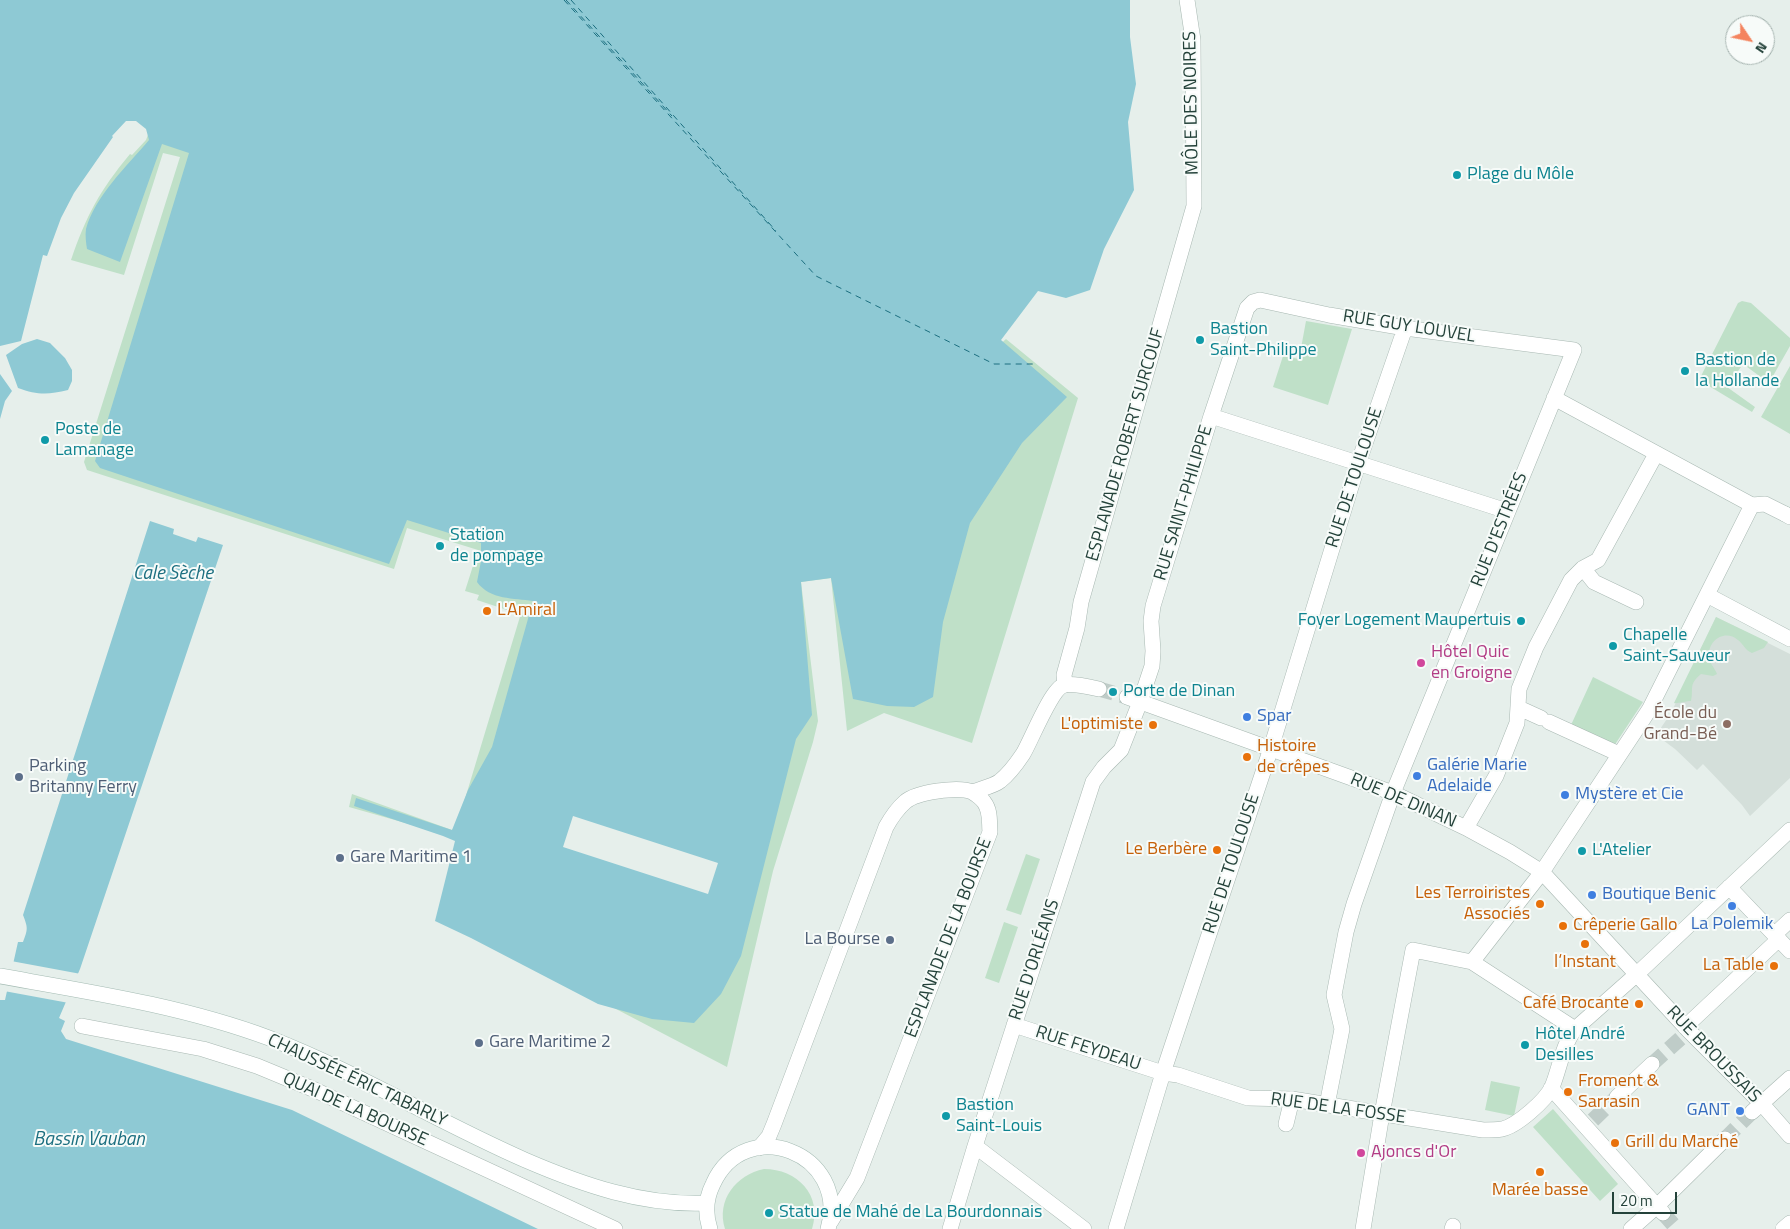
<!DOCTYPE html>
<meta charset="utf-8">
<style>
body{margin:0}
#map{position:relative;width:1790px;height:1229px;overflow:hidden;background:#e6efeb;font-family:"Titillium Web",sans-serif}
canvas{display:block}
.north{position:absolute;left:1725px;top:15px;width:50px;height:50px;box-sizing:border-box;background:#f7fbf9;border:1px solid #a3b1ad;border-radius:50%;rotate:124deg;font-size:14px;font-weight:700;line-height:20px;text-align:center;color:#24423a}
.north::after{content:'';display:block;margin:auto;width:18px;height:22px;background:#f4845f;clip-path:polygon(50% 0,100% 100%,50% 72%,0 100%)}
.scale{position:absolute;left:1612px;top:1192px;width:65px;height:22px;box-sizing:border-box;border:2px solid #24423a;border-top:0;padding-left:6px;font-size:15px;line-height:18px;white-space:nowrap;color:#24423a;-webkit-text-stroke:4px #f7fbf9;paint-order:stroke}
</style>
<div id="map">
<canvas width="1790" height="1229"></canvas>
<div class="north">N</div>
<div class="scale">20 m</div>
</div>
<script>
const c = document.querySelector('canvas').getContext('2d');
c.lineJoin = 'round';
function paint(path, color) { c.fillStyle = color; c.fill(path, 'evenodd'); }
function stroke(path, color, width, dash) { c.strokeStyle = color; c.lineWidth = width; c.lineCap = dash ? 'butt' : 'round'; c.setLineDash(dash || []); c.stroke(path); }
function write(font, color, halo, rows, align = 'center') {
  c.font = font + ' "Titillium Web",sans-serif'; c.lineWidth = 4; c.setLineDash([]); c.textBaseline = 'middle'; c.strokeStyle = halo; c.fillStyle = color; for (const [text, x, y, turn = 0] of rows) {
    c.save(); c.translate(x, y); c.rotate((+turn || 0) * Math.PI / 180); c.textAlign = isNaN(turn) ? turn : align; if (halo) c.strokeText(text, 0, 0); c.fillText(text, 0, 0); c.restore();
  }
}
paint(new Path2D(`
 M1716,617l74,37v124l-40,38 -8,-11 -39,-41 -6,6 -22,-21 -19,-14 15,-22z`), '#d4dfda');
paint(new Path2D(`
 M156,113l639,455 180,-201 31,-28 72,59 -106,345 -88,-30 -37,18 -16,-153 -30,4 17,139 -5,21 -40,129 -46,196 -285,-149 17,-76 -22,-10 -88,-25 3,-13 100,36 6,-8 64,-212 -4,-2 -2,5 -39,-13 2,-5 -14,-4 13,-41 -71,-22 -13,41 -307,-99 -3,-8 96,-305 -17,-4 -39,122 -53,-15c15,-44 29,-70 59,-106l2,1 14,-15z
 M1742,301l9,2 39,35v8l-21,37 -26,-19 -16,23 28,20 -3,5 -53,-32 39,-77z
 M1306,321l46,8 -24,76 -55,-18 10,-31 16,3z
 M1790,366v68l-29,-17z
 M1716,617l52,25 -4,6 -12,5c-7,-3 -8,-8 -14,-13 -13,-11 -30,0 -29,16 0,7 6,12 8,18l-4,2 -12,-2c-13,11 -7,14 -10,27 -5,0 -14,3 -17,2z
 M1593,677l50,25 -29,44 -43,-21z
 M1026,854l14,5 -19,56 -15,-5z
 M1004,922l14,5 -19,56 -14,-5z
 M1491,1081l29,6 -6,29 -29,-6z
 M1553,1109l65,75 -18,17 -67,-74z
 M764,1169c33,0 59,26 48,60h-87c-9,-29 11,-54 39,-60z`), '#bfe0c8');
paint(new Path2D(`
 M0,0h1130v37l6,47 -8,38 6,68 -30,59 -14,41 -24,8 -28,-7 -37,49 66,57 -45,46 -52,80 -27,99 -10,75 -19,10 -27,-1 -34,-7 -22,-121 -30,4 11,133 -16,24 -55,217 -20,38 -27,29 -42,-4 -54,-15 -127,-66 -36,-17 20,-80 -12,-5 -89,-30 2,-8 96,32 16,-40 24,-43 41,-146c-19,-3 -43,-1 -56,-19l4,-21v-18l-74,-23 -18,44 -289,-96 -5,-7 94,-308 -27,-9 -42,118 -33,-13c-1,-6 -2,-14 -1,-20 9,-33 41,-63 63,-89l-3,-11 -10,-8h-10l-14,15 1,1 -39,56 -13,25 -14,38 -4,-1 -22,86 -21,5z
 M37,339l13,4 15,15 7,12v11l-4,9c-20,5 -31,5 -50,-2l-12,-33 16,-11z
 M0,374l12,17 -7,10 -5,18z
 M150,521l24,8 -1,5 23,8 2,-5 25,8 -143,424 -21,49 6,3 -4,10 5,8 226,71 246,119h-538v-229h5l13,-58h5c5,-13 5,-14 0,-27z`), '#8ec9d4');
paint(new Path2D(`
 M573,816l145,47 -10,31 -145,-47z
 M11,961l70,13 -12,29 -65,-12z`), '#e6efeb');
stroke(new Path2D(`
 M564,0l252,276 178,88h42
 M566,0l106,116
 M571,0l205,231`), '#1c6f80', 1, [6, 5]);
stroke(new Path2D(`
 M1652,1064l29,-26
 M1593,1120l24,-23`), '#bfccc8', 15, [15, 8]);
stroke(new Path2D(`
 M1099,689l28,8
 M1725,1139l27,-27
 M1663,1213l14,16`), '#bfccc8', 15, [15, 8]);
const pedestrian = new Path2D(`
 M1752,505l13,-1 20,10
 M1065,685l-1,-10 13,-47 4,-26 113,-396 -1,-166 -6,-40
 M1549,722l70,32
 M82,1026l121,23 54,17 58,24 300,139
 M1617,1097l35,-33
 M1286,1124l6,-25
 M1783,1229l7,-6`);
const minor = new Path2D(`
 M1211,416l296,95
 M1785,514l5,3
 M1583,568l11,14 42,20
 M1707,595l83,44
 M1127,697l266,96 73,35 44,24 32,20 146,158 74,74 28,32
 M1519,708l22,10
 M972,792c8,-3 22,-6 28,-11 9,-7 17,-18 23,-27 8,-13 28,-65 41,-69 9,-2 26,2 35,4
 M1466,828l30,-52 21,-53 2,-34 17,-42 35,-67 12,-12 15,-8 58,-106
 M1729,887l61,64
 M1775,934l15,-14
 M1472,962l70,-90 107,-162 103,-205 -198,-107
 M1014,1025l149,48 15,2 70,23 44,1 191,31c6,0 13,0 19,-1 15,-3 44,-29 50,-42 8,-19 10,-41 23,-58l62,-55 153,-144
 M1685,1027l94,-88
 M1551,1088l112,125
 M1752,1112l38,-34
 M975,1146l109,83
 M759,1148l10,-12 5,-12 112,-297c5,-9 11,-18 19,-25 11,-10 54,-16 67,-10 4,2 10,7 12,10 7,9 5,20 6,30l-133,346 -26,43
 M950,1229l25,-83 118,-364 11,-15 17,-17 19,-48 12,-36 1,-15 -2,-30 2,-15 58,-190 36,-108 6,-6 7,-2 69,15 76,13 169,22 -181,443 -39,111 -8,28 -12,63 8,34 -15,76
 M1116,1229l47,-156 108,-325 87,-284 47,-136
 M1363,1229l19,-115 31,-164 59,12 103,67
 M1452,1229l1,-3
 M1631,1229l26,-23 68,-67`);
const secondary = new Path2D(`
 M0,976c90,16 183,30 269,62 88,34 169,84 256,122 58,25 118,46 182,43
 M710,1229c-5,-15 -4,-31 3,-45 32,-71 137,-31 115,45`);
stroke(pedestrian, '#a8b8b2', 16);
stroke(minor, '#a8b8b2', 16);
stroke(secondary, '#a4bbb3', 16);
stroke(pedestrian, '#fff', 15);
stroke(minor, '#fff', 15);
stroke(secondary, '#fff', 15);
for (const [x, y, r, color] of [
 [1457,175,5,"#0f9aa8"],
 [1200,340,5,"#0f9aa8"],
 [1685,371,5,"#0f9aa8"],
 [45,440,5,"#0f9aa8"],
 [440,546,5,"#0f9aa8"],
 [487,611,5,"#e8710a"],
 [1521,621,5,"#0f9aa8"],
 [1613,646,5,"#0f9aa8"],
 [1421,663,5,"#d1479c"],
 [1113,692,5,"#0f9aa8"],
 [1247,717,5,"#3f7fe0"],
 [1727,724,5,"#8d6e63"],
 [1153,725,5,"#e8710a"],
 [1247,757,5,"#e8710a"],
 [1417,776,5,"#3f7fe0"],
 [19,777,5,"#5c6f8a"],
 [1565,795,5,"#3f7fe0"],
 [1217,850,5,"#e8710a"],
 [1582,851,5,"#0f9aa8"],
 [340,858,5,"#5c6f8a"],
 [1592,895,5,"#3f7fe0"],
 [1540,904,5,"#e8710a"],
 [1732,906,5,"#3f7fe0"],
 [1563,926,5,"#e8710a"],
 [890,940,5,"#5c6f8a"],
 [1585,944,5,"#e8710a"],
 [1774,966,5,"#e8710a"],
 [1639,1004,5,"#e8710a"],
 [479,1043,5,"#5c6f8a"],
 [1525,1045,5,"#0f9aa8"],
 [1568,1092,5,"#e8710a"],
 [1740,1111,5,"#3f7fe0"],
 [946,1116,5,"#0f9aa8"],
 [1615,1143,5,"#e8710a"],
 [1361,1153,5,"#d1479c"],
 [1540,1172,5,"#e8710a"],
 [769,1213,5,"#0f9aa8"]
]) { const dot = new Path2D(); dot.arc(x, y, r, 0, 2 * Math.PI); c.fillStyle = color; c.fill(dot); stroke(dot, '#f7fbf9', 2); }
write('18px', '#24423a', '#f7fbf9', [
 ["MÔLE DES NOIRES",1192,103,-91],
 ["RUE GUY LOUVEL",1409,327,9],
 ["ESPLANADE ROBERT SURCOUF",1126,445,-74],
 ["RUE DE TOULOUSE",1355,478,-72],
 ["RUE SAINT-PHILIPPE",1184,503,-73],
 ["RUE D'ESTRÉES",1500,530,-68],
 ["RUE DE DINAN",1403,801,23],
 ["RUE DE TOULOUSE",1232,864,-72],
 ["ESPLANADE DE LA BOURSE",949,938,-69],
 ["RUE D'ORLÉANS",1035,960,-72],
 ["RUE FEYDEAU",1088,1049,18],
 ["RUE BROUSSAIS",1713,1055,46],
 ["CHAUSSÉE ÉRIC TABARLY",357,1081,25],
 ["RUE DE LA FOSSE",1338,1109,8],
 ["QUAI DE LA BOURSE",355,1110,24]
]);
write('18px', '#0d838f', '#f7fbf9', [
 ["Plage du Môle",1467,175],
 ["Bastion",1210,330],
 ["Saint-Philippe",1210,351],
 ["Bastion de",1695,361],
 ["la Hollande",1695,382],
 ["Poste de",55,430],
 ["Lamanage",55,451],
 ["Station",450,536],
 ["de pompage",450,557],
 ["Foyer Logement Maupertuis",1511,621,"right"],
 ["Chapelle",1623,636],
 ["Saint-Sauveur",1623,657],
 ["Porte de Dinan",1123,692],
 ["L'Atelier",1592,851],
 ["Hôtel André",1535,1035],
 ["Desilles",1535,1056],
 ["Bastion",956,1106],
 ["Saint-Louis",956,1127],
 ["Statue de Mahé de La Bourdonnais",779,1213]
], 'left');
write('18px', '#c56008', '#f7fbf9', [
 ["L'Amiral",497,611],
 ["L'optimiste",1143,725,"right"],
 ["Histoire",1257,747],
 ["de crêpes",1257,768],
 ["Le Berbère",1207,850,"right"],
 ["Les Terroiristes",1530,894,"right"],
 ["Associés",1530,915,"right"],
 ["Crêperie Gallo",1573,926],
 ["l‘Instant",1585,963,"center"],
 ["La Table",1764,966,"right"],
 ["Café Brocante",1629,1004,"right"],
 ["Froment &",1578,1082],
 ["Sarrasin",1578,1103],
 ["Grill du Marché",1625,1143],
 ["Marée basse",1540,1191,"center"]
], 'left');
write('18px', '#b23c85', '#f7fbf9', [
 ["Hôtel Quic",1431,653],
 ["en Groigne",1431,674],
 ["Ajoncs d'Or",1371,1153]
], 'left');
write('18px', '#785e54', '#f7fbf9', [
 ["École du",1717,714],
 ["Grand-Bé",1717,735]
], 'right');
write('18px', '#366cbe', '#f7fbf9', [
 ["Spar",1257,717],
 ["Galérie Marie",1427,766],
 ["Adelaide",1427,787],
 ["Mystère et Cie",1575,795],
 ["Boutique Benic",1602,895],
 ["La Polemik",1732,925,"center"],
 ["GANT",1730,1111,"right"]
], 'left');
write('18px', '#4e5e75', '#f7fbf9', [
 ["Parking",29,767],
 ["Britanny Ferry",29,788],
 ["Gare Maritime 1",350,858],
 ["La Bourse",880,940,"right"],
 ["Gare Maritime 2",489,1043]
], 'left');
write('italic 19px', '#1c6f80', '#f7fbf9', [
 ["Cale Sèche",173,574],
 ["Bassin Vauban",89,1140]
]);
</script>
